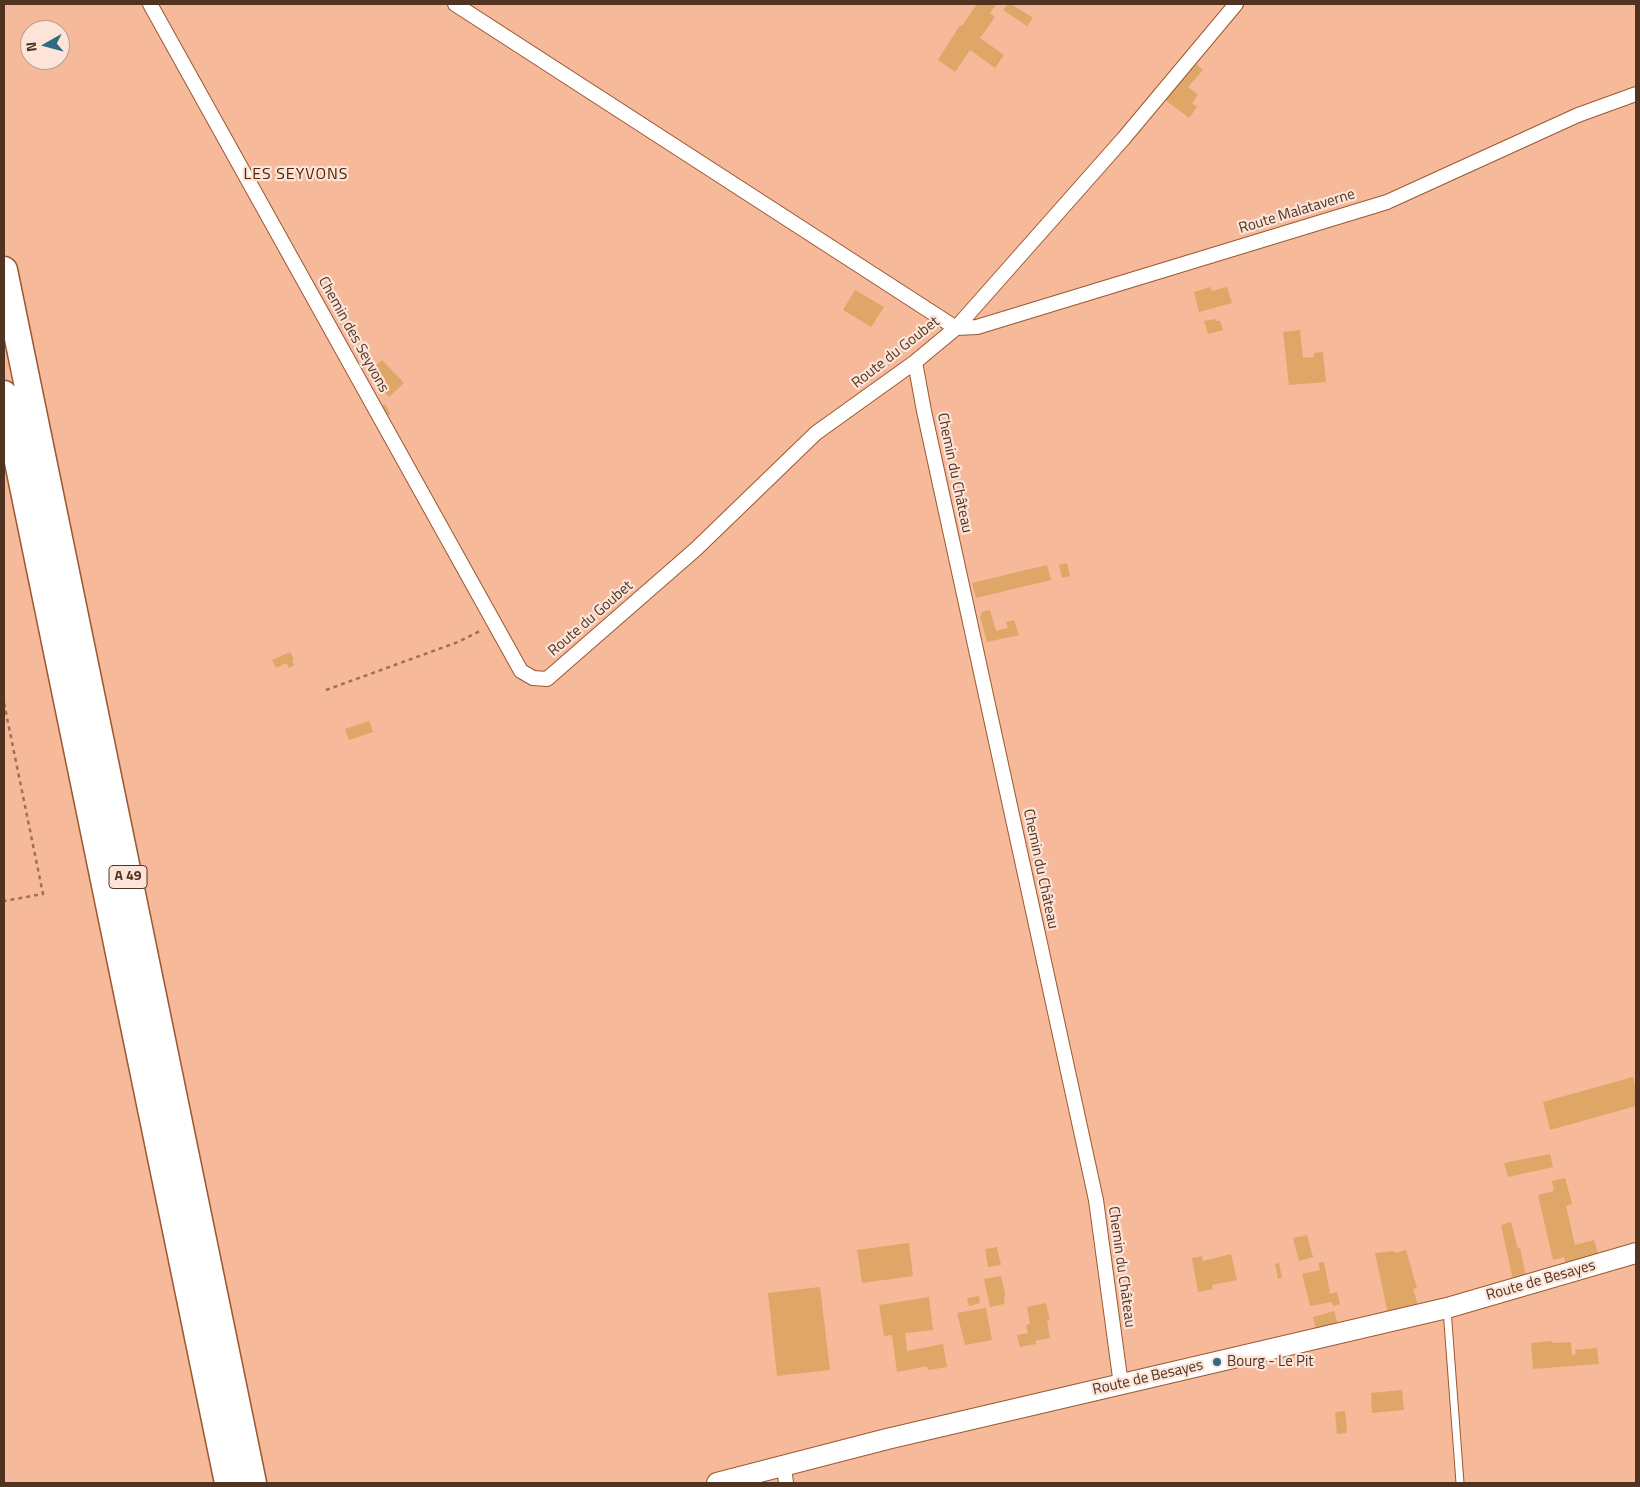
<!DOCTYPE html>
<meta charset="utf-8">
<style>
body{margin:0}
#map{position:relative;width:1640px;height:1487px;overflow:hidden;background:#f6b999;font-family:"Titillium Web",sans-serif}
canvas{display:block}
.frame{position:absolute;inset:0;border:5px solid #513322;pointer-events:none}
.north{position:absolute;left:20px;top:20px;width:50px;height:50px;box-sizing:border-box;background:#fce4d8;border:1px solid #b89d8f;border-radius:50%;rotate:263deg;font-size:14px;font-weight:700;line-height:20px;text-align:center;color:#513322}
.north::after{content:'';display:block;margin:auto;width:18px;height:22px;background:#306982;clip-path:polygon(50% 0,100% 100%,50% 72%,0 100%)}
</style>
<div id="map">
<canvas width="1640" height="1487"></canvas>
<div class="frame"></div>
<div class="north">N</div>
</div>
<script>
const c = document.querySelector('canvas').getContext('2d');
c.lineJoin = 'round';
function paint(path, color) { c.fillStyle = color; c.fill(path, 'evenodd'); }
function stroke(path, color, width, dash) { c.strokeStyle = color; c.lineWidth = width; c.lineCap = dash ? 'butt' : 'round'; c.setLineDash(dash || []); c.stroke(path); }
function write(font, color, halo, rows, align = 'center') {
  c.font = font + ' "Titillium Web",sans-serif'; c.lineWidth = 4.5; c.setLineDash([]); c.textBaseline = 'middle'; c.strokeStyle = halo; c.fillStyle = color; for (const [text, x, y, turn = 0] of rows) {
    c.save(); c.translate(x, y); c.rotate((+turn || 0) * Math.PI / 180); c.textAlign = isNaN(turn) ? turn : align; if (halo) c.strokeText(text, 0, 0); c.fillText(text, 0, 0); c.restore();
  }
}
paint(new Path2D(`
 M977,4h20l-7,9 5,4 -15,21 24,17 -9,13 -25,-18 -15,22 -17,-12 22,-35 2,1z
 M1008,4h3l22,14 -6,8 -24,-16z
 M1195,63l8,7 -15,17 10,8 -6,8 5,4 -8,11 -25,-19z
 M1210,287l2,4 15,-4 5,16 -33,9 -5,-20z
 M855,290l29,17 -13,20 -28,-17z
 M1215,319l1,2h4l3,9 -15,4 -4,-13z
 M1300,330l3,28 11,-1v-4l9,-1 3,30 -37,3 -6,-53z
 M382,360l22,23 -15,14 -17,-17 3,-3 -5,-6z
 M385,404l5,10 -4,3 -6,-10z
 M1067,563l3,13 -8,2 -3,-13z
 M1047,565l4,15 -75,18 -4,-15z
 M990,610l6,21 12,-3 -2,-6 8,-2 5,15 -32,7 -7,-26 2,-1 -1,-3z
 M290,652l4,7 -2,1 2,5 -5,3 -3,-5 -10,5 -4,-8z
 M369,721l4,11 -24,8 -4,-11z
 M1633,1077l3,11v18l-86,24 -7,-28z
 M1550,1154l3,13 -45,10 -4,-14z
 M1565,1178l7,26 -6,2 9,39 19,-5 5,16 -33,10 -2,-9 -11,3 -15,-65 16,-4 -2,-10z
 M1511,1222l7,27 2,-1 6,29 -13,3 -12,-55z
 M1307,1235l6,22 -14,4 -6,-23z
 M909,1243l4,33 -51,7 -5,-33z
 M997,1247l4,18 -13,2 -3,-18z
 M1406,1250l11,38 -4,1 5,16 -30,9 -13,-61 20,-2v2z
 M1231,1254l6,26 -25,5 1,4 -15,3 -6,-34 10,-2 1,5z
 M1324,1262l6,32 7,-2 3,12 -7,2 -1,-4 -22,4 -8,-32 18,-4 -2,-7z
 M1279,1263l3,15 -4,1 -3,-15z
 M1001,1276l4,17 -1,11 -14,3 -6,-28z
 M820,1287l10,83 -53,6 -9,-83z
 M979,1296l1,7 -11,3 -2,-8z
 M929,1297l4,33 -28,3 2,18 36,-7 4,23 -19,3 -1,-4 -30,6 -5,-37 -8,1 -5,-31z
 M1046,1303l4,17 -3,1 3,17 -15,3 1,3 -5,1 -2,-3 1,3 -10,2 -3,-12 11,-2 -2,-8 4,-1 -3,-17z
 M986,1308l6,32 -27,5 -8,-32z
 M1334,1311l4,13 -22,5 -3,-12z
 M1552,1341v2l19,-1 1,13 4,-1 -1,-4 22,-2 2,16 -66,5 -2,-26z
 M1402,1390l2,20 -32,3 -1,-20z
 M1345,1411l2,22 -10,1 -2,-22z`), '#dea767');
const lane = new Path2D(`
 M1447,1309l13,174`);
const street = new Path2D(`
 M150,4l371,667 12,7 14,1 149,-130 120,-116 99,-71 41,-34 168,-190 112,-134
 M455,4l501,324 21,-1 410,-125 191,-87 58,-21
 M915,362l9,49 172,789 25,185
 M784,1466l2,17`);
const secondary = new Path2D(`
 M717,1483l170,-44 560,-131 189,-55`);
const highway = new Path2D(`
 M4,270l249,1213
 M4,394l224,1089`);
stroke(lane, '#9c5831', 9);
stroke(street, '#9c5831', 16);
stroke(secondary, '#9c5831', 22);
stroke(highway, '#9c5831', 29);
stroke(new Path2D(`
 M326,690l132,-48 24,-12
 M4,703l39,191 -39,7`), '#9d7159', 2.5, [4, 4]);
stroke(lane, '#fff', 7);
stroke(street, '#fff', 14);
stroke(secondary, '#fff', 20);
stroke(highway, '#fff', 26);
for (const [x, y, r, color] of [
 [1217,1362,5,"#306982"]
]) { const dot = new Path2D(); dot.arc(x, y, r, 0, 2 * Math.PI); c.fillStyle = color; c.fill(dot); stroke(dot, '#fce4d8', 2); }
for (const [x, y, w] of [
 [128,877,38]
]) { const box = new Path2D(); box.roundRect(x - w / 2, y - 11.5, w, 23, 4); c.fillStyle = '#fce4d8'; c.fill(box); stroke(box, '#513322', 1); }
write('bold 14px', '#513322', null, [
 ["A 49",128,877]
]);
write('15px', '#513322', '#fce4d8', [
 ["Route Malataverne",1297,212,-17],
 ["Chemin des Seyvons",353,335,61],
 ["Route du Goubet",896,353,-38],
 ["Chemin du Château",954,473,78],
 ["Route du Goubet",591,619,-41],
 ["Chemin du Château",1040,869,78],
 ["Chemin du Château",1121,1267,82],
 ["Route de Besayes",1541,1281,-16],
 ["Route de Besayes",1148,1378,-13]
]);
write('15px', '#513322', '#fce4d8', [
 ["Bourg - Le Pit",1227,1362]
], 'left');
c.letterSpacing = '1px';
write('16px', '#532202', '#fce4d8', [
 ["LES SEYVONS",296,175]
]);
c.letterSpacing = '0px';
</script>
